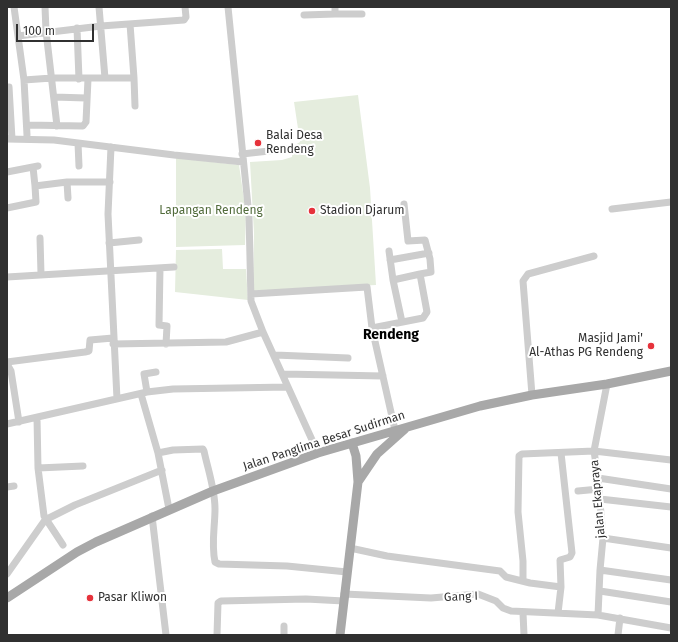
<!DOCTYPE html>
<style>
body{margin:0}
#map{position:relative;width:678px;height:642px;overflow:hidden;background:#fff;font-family:"Fira Sans",sans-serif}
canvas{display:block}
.frame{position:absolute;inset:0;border:8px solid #303030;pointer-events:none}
.scale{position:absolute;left:16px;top:24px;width:78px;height:18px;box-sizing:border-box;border:2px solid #303030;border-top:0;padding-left:5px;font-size:12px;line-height:14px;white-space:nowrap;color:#303030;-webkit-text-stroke:3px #fff;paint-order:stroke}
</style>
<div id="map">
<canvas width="678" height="642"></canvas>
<div class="frame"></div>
<div class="scale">100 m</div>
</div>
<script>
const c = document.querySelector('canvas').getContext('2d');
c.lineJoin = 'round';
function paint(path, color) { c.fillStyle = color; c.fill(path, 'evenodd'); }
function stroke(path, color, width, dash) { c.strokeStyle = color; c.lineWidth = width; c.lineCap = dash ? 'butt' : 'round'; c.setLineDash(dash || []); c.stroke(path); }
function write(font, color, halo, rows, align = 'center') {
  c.font = font + ' "Fira Sans",sans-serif'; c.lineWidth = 4; c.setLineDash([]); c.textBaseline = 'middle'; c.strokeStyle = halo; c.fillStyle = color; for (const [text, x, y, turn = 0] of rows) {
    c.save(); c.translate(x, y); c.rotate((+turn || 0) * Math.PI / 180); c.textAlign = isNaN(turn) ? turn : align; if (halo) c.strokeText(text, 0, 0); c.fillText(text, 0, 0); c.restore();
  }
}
paint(new Path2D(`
 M358,95l12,93 6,97 -123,6 1,-58 -4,-71 32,-2 10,-3 1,-11 7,-4 -6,-40z
 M176,158l63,7 7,48 -1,32 -69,2z
 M222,249l1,20h23l2,31 -73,-8 1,-42z`), '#e5edde');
stroke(new Path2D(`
 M14,7l10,73 3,55
 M45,7l1,24 11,95
 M99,7l6,71
 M228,7l21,209 2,85 12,31 25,55
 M335,7v7h27
 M304,15l31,-1
 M77,28l2,51
 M18,36l83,-10 83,-6 2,-3 -1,-10
 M134,78l1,28
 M24,80l28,-2h82l-4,-54
 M9,87l3,52
 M54,97l32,1
 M27,125l56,1 3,-4 2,-43
 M7,139l47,1 120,15 69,7
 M78,143l1,23
 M111,147l-3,67 9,185
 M242,154l45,-5
 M33,167l2,19 32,-4h43
 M7,172l31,-6
 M67,182l1,16
 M404,204l4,37 17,-1 5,19 1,13 -11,2
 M7,208l29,-6 -1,-16
 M612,209l59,-7
 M40,238l1,36
 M109,243l30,-3
 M390,260l39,-7
 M160,268l-1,57 8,1 -1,18
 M7,277l167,-10
 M393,280l9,42
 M251,294l116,-7 5,41 23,102
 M372,328l51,-10 4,-6 -7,-38 -27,6 -4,-29
 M113,344l113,-2 37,-10
 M275,355l73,3
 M7,362l78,-10 4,-1 1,-11 23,-2
 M7,364l4,7 8,51
 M284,374l99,2
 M147,392l-3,-18 12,-2
 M141,394l17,59 11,56
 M532,395l-9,-114 5,-7 66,-18
 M37,418l1,50 6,48 19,29
 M7,424l140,-32 26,-3 115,-2 30,66
 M158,453l15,-3 30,-1 1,2c4,19 11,38 11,58 0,18 -4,35 0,53l4,2 68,2 60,6
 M38,468l45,-2
 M598,478l73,11
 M7,487l7,-1
 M578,491l21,-2
 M600,499l71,8
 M152,516l14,119
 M603,538l68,10
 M350,548l37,8 113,15 6,6 24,6 31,4
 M600,570l71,10
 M7,574l38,-54 30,-15 87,-35
 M523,581v-20l-5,-49 1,-56 3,-2 72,-3 77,9
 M600,591l71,11
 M344,594l87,4 47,-4 18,7 7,7 8,3 87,4 73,13
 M523,613l1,22
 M558,613l3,-26 -1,-27 10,-3 2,-4 -11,-100
 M598,615l2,-45 3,-32 -5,-60 -4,-27 13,-67
 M217,635l1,-32 3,-2 85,-2 38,2
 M284,635v-9
 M618,635l2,-17`), '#cdcdcd', 7);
stroke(new Path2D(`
 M358,482l19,-28 28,-25
 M7,598l70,-46 19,-10 117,-51 105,-38 162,-47 52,-11 75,-11 64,-13
 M340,635l18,-153 -2,-26 -4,-13`), '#a8a8a8', 9);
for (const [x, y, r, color] of [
 [258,143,4,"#e6323b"],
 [312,211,4,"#e6323b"],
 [651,346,4,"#e6323b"],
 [90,598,4,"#e6323b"]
]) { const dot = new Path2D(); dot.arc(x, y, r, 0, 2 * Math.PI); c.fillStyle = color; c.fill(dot); stroke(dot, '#fff', 1.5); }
write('12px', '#303030', '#fff', [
 ["Balai Desa",266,136],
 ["Rendeng",266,150],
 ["Stadion Djarum",320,211],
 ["Masjid Jami'",643,339,"right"],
 ["Al-Athas PG Rendeng",643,353,"right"],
 ["Pasar Kliwon",98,598]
], 'left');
write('12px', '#526c3c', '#fff', [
 ["Lapangan Rendeng",211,211]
]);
write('12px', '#303030', '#fff', [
 ["Jalan Panglima Besar Sudirman",324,441,-18],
 ["jalan Ekapraya",598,499,-95],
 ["Gang I",461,597,-2]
]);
write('bold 14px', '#000', '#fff', [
 ["Rendeng",391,335]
]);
</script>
